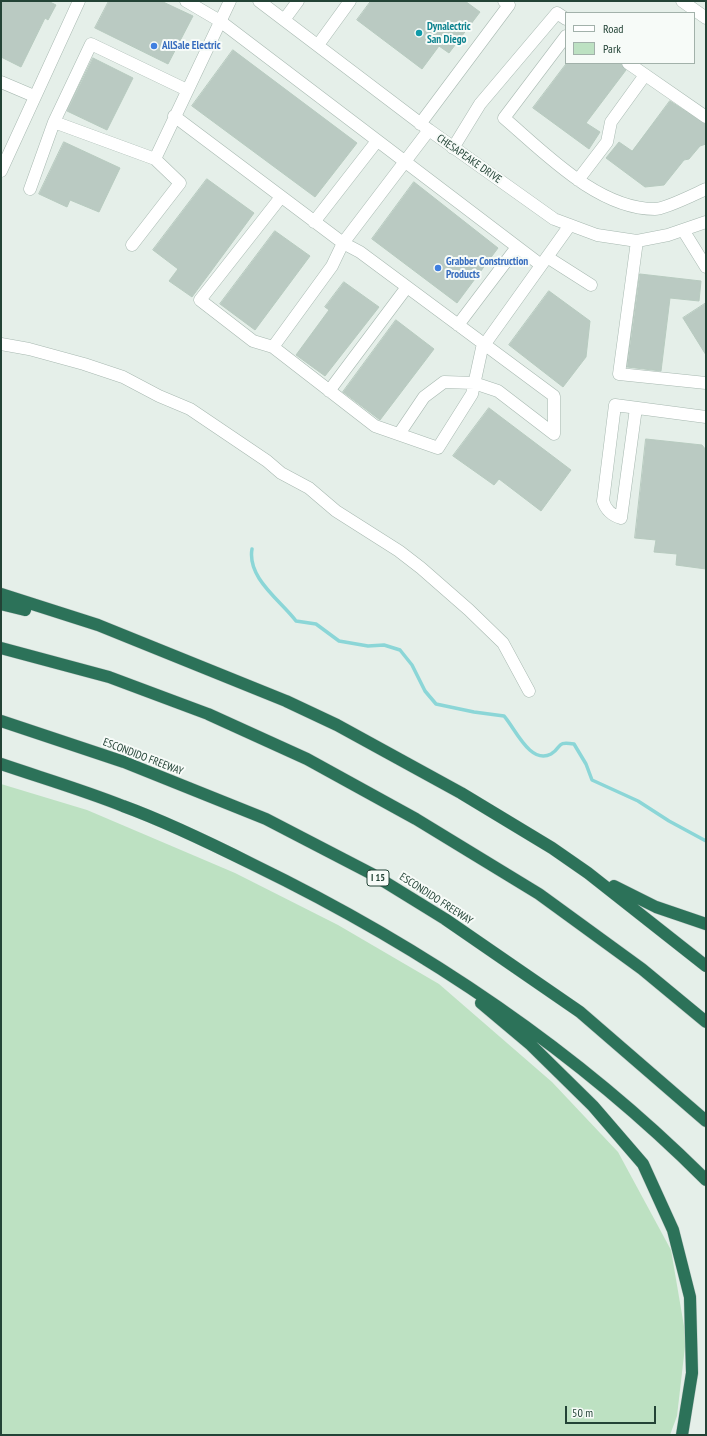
<!DOCTYPE html>
<style>
body{margin:0}
#map{position:relative;width:707px;height:1436px;overflow:hidden;background:#e5efe9;font-family:"PT Sans Narrow",sans-serif}
canvas{display:block}
.frame{position:absolute;inset:0;border:2px solid #234336;pointer-events:none}
.legend{position:absolute;left:565px;top:12px;width:130px;height:52px;box-sizing:border-box;background:#f7fbf8;border:1px solid #a2b1aa;margin:0;padding:5px 7px;list-style:none;font-size:12px;color:#234336}
.legend li{display:flex;align-items:center;gap:8px;height:20px}
.legend b{width:20px;border:1px solid #a2b1aa}
.scale{position:absolute;left:565px;top:1406px;width:91px;height:18px;box-sizing:border-box;border:2px solid #234336;border-top:0;padding-left:5px;font-size:12px;line-height:14px;white-space:nowrap;color:#234336;-webkit-text-stroke:3px #f7fbf8;paint-order:stroke}
</style>
<div id="map">
<canvas width="707" height="1436"></canvas>
<div class="frame"></div>
<ul class="legend">
<li><b style="height:5px;background:#fff"></b>Road</li>
<li><b style="height:11px;background:#bde1c2"></b>Park</li>
</ul>
<div class="scale">50 m</div>
</div>
<script>
const c = document.querySelector('canvas').getContext('2d');
c.lineJoin = 'round';
function paint(path, color) { c.fillStyle = color; c.fill(path, 'evenodd'); }
function stroke(path, color, width, dash) { c.strokeStyle = color; c.lineWidth = width; c.lineCap = dash ? 'butt' : 'round'; c.setLineDash(dash || []); c.stroke(path); }
function write(font, color, halo, rows, align = 'center') {
  c.font = font + ' "PT Sans Narrow",sans-serif'; c.lineWidth = 4; c.setLineDash([]); c.textBaseline = 'middle'; c.strokeStyle = halo; c.fillStyle = color; for (const [text, x, y, turn = 0] of rows) {
    c.save(); c.translate(x, y); c.rotate((+turn || 0) * Math.PI / 180); c.textAlign = isNaN(turn) ? turn : align; if (halo) c.strokeText(text, 0, 0); c.fillText(text, 0, 0); c.restore();
  }
}
paint(new Path2D(`
 M1,784l86,26 148,63 103,52 101,59 113,98 66,70 53,98 15,88 -9,78 -7,19h-669z`), '#bde1c2');
stroke(new Path2D(`
 M252,549c-5,29 28,51 44,72l20,3 23,17 29,5 16,-1 16,5 12,15 13,26 11,13 38,8 30,4c11,12 26,49 47,38 12,-7 4,-13 23,-10l12,20 6,16 46,21 31,20 37,20`), '#8bd6d7', 3.5);
const building = new Path2D(`
 M1,1h47l8,4 -8,15 -3,-2 -24,49 -20,-10z
 M109,1h52l32,15 -25,48 -73,-36z
 M371,1h94l15,11 -31,41 -10,-7 -17,23 -65,-49z
 M233,50l124,93 -42,54 -123,-91z
 M93,58l40,20 -26,52 -40,-19z
 M567,63h53l6,7 -40,53 14,9 -11,17 -56,-41z
 M670,101l36,23v20l-6,2 -11,13 -5,1 -20,25 -19,2 -39,-29 13,-16 13,9z
 M64,142l56,26 -21,44 -29,-12 -3,7 -28,-13z
 M207,179l47,34 -62,84 -23,-16 9,-12 -25,-19z
 M414,182l84,66 -41,55 -85,-64z
 M275,231l35,25 -55,74 -35,-26z
 M640,274l61,7 -2,20 -29,-3 -9,73 -34,-4z
 M344,282l35,25 -54,69 -29,-21 33,-45 -4,-3z
 M549,291l41,30 -4,36 -23,30 -54,-42z
 M706,303v52l-23,-37z
 M396,320l38,29 -54,71 -37,-28z
 M489,408l82,62 -30,41 -42,-32 -5,6 -41,-29z
 M646,439l56,6 4,5v119l-30,-4 1,-11 -23,-2 2,-12 -21,-2z`);
paint(building, '#bacac2');
stroke(building, '#b7cabf', 1);
const minor = new Path2D(`
 M186,1l34,20 321,244
 M259,1l170,129 125,89 43,16 40,6 31,-6 38,-13
 M682,1l24,17
 M284,20l14,-19
 M566,36l-62,82c41,35 94,91 151,91 10,0 40,-15 51,-20
 M318,45l32,-44
 M628,63l78,54
 M1,82l33,14
 M174,116l169,127 17,9 194,144v38l-56,-43 -24,-8 -30,-1 -20,15 -25,37
 M54,122l37,-78 96,46
 M420,124l89,-119 -5,-4
 M453,148l27,-44 77,-91 9,6
 M1,171l78,-170
 M578,180l29,-38 4,-20 34,-47
 M30,189l24,-67 101,37
 M281,197l-81,103 53,41 20,6 102,79 63,22 34,-54 10,-46 88,-123
 M314,222l63,-81
 M683,230l23,37
 M637,241l-18,133 87,9
 M132,245l48,-62 -25,-24 75,-158
 M547,257l44,28
 M458,325l59,-78
 M1,344l28,5 55,15 39,13 36,19 31,13 77,52 14,12 28,15 27,23 63,40 22,17 48,42 34,33 26,48
 M273,347l59,-81 11,-23 86,-113
 M329,391l78,-104
 M636,408l-15,110c-10,-3 -15,-8 -18,-17l12,-96 91,12`);
const highway = new Path2D(`
 M1,594l97,31 188,76 51,24 124,68 91,55 36,25 118,93
 M1,604l24,6
 M1,648l108,29 99,37 99,45 109,60 123,75 103,75 64,53
 M1,721l123,41 142,57 106,55 73,45 135,93 126,109
 M1,764c41,14 82,26 122,42 44,16 87,37 129,58 167,81 322,184 454,316
 M614,886l42,21 50,17
 M481,1003l50,42 62,61 50,58 30,66 17,67 2,76 -10,62`);
stroke(minor, '#a7b8b0', 13);
stroke(highway, '#c1cac7', 13);
stroke(minor, '#fff', 12);
stroke(highway, '#2c7259', 12);
for (const [x, y, r, color] of [
 [419,33,4,"#0f9aa8"],
 [154,46,4,"#3f7fe0"],
 [438,268,4,"#3f7fe0"]
]) { const dot = new Path2D(); dot.arc(x, y, r, 0, 2 * Math.PI); c.fillStyle = color; c.fill(dot); stroke(dot, '#f7fbf8', 1.5); }
for (const [x, y, w] of [
 [378,878,22]
]) { const box = new Path2D(); box.roundRect(x - w / 2, y - 8, w, 16, 3); c.fillStyle = '#f7fbf8'; c.fill(box); stroke(box, '#234336', 1); }
write('bold 10px', '#234336', null, [
 ["I 15",378,878]
]);
write('bold 11px', '#0d838f', '#f7fbf8', [
 ["Dynalectric",427,27],
 ["San Diego",427,40]
], 'left');
write('bold 11px', '#366cbe', '#f7fbf8', [
 ["AllSale Electric",162,46],
 ["Grabber Construction",446,262],
 ["Products",446,275]
], 'left');
write('11px', '#234336', '#f7fbf8', [
 ["CHESAPEAKE DRIVE",469,159,35],
 ["ESCONDIDO FREEWAY",143,757,21],
 ["ESCONDIDO FREEWAY",436,899,33]
]);
</script>
